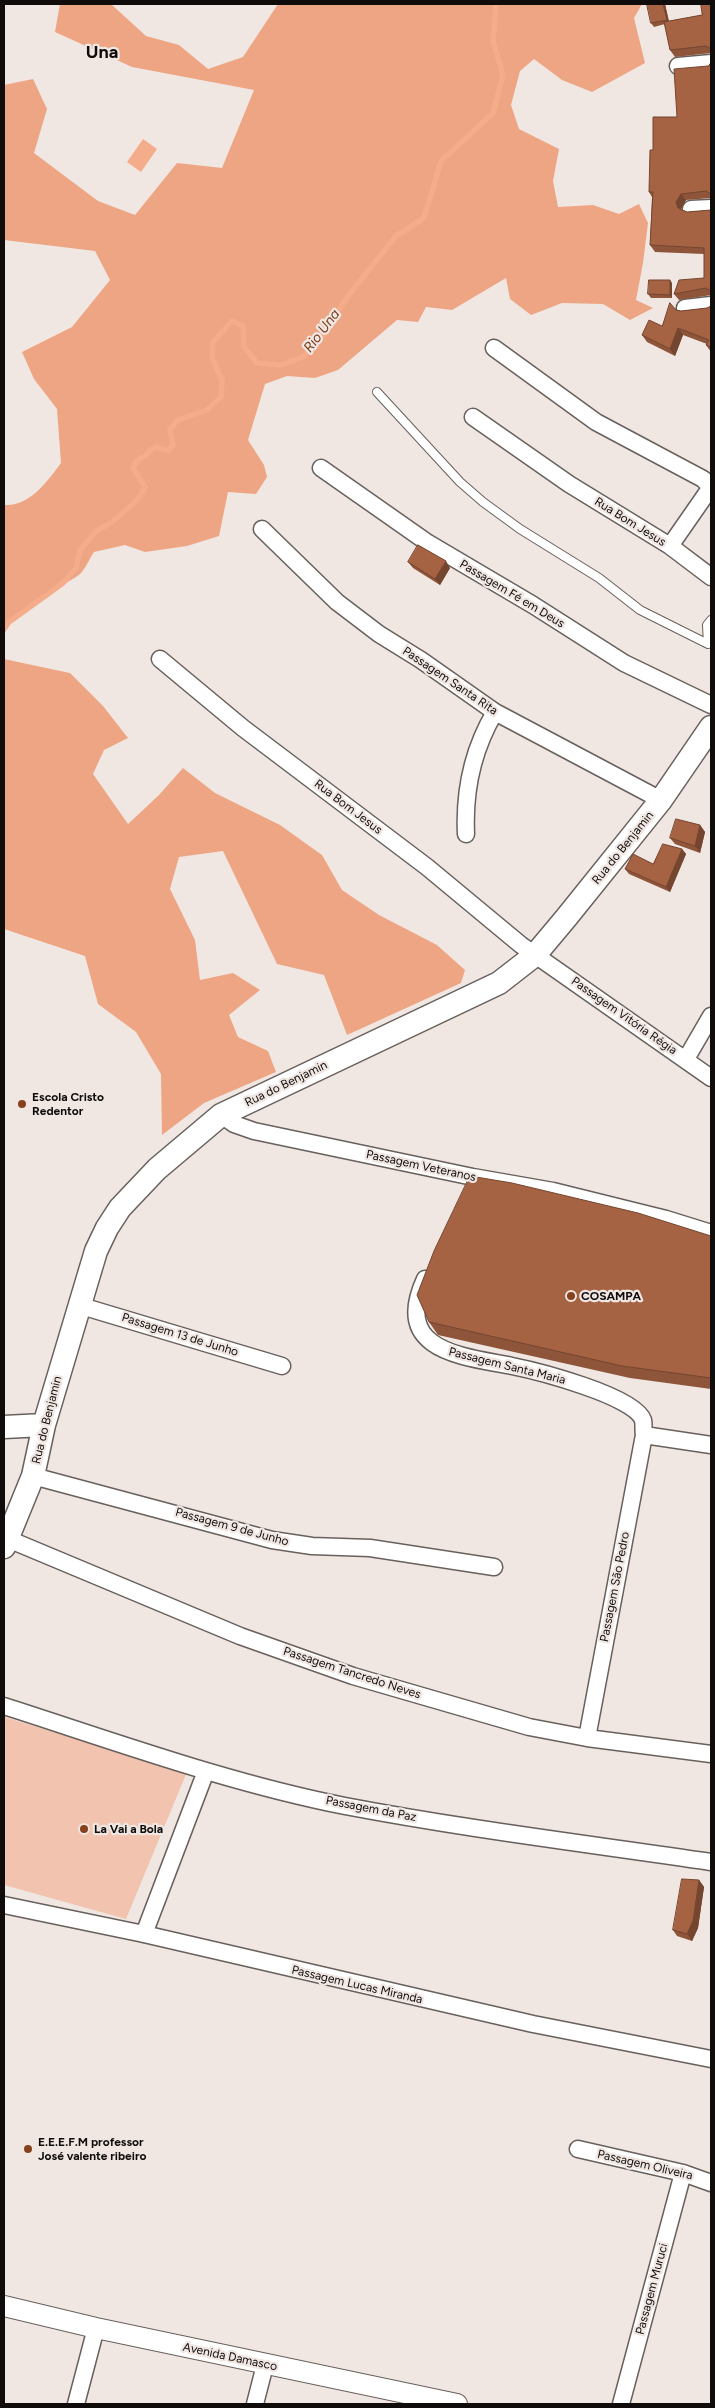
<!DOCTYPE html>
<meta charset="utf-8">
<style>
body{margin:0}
#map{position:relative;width:715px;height:2408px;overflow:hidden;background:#f0e7e3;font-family:Figtree,sans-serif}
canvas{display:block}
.frame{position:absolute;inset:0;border:5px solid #0f0c0b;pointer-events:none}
</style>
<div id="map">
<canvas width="715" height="2408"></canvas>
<div class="frame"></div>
</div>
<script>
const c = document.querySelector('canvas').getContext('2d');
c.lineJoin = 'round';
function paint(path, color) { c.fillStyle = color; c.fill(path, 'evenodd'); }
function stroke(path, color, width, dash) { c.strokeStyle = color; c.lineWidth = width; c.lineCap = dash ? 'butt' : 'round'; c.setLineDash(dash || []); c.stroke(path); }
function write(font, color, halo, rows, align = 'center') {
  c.font = font + ' Figtree,sans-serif'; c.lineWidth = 4.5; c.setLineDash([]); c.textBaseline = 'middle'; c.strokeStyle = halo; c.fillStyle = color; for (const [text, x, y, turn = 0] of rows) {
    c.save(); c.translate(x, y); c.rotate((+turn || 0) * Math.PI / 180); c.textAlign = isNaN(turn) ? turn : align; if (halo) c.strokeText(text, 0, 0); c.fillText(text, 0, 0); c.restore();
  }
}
paint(new Path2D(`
 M4,1717l183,55 -61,147 -122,-34z`), '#f2c3ae');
paint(new Path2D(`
 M60,4h51l35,32 33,9 29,24 35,-12 35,-53h364l-8,14 11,45 -53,29 -30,-12 -28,-21 -14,12 -9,34 8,24 40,20 -6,32 5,26 35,-2 26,9 20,-10 9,19 -5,40 -7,37 17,8 -23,12 -27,-16 -41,-1 -31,12 -21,-16 -4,-21 -54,32 -26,-3 -8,15 -21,-2 -59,50 -23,8 -28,-2 -22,8 -17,56 16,25 3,12 -11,17 -28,-2 -9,44 -32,10 -42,6 -20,-7 -31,7c-5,7 -10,21 -18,25 -24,15 -61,31 -72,58v-130c25,2 43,-23 57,-42l-4,-54 -23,-30 -12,-27 50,-25 38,-47 -15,-29 -91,-11v-155l29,-6 14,30 -13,44 64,48 37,14 42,-52 45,5 32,-78 -122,-23 -77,-35z
 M4,659l66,14 33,33 25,32 -24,12 -11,24 35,50 31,-29 24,-27 32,25 65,32 42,30 20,35 37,25 58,30 28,25 -4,13 -114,52 -23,-60 -47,-11 -54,-113 -44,6 -9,32 25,51 5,40 33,-7 27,17 -31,25 9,22 30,14 8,21 -72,31 -42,32 -1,-61 -25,-42 -38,-28 -13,-48 -81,-27z`), '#eea584');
paint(new Path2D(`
 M143,139l14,10 -16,23 -14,-10z`), '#f5ac8a');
stroke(new Path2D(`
 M4,629l5,-7 54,-39 13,-15 4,-18 15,-18 17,-10 20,-17 9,-10 4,-8 -12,-19c2,-7 6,-10 13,-12l4,-6 7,-3 11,4 5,-6 -3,-16 8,-9 29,-10 14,-13 1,-17 -10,-22 1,-16 19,-21 11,5 1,21 13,16 24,2 22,-8 19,-21 26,-40 48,-60 28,-18 17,-57 52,-48 10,-38 -10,-34 3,-37`), '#f5ac8a', 5.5);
const service = new Path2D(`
 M377,392l83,90 23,20 37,27 79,49 41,32 68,34 -1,-19 4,-5`);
const minor = new Path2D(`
 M678,66l33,-3
 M691,209l20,-1
 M685,308l26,-3
 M494,348l102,74 107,57 8,8
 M473,417l96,67 101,62 41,31
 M321,468l107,75 105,62 91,58 87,42
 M262,529l75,73 42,32 42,26 74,52 166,88
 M670,546l41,-59
 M160,659l83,69 184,139 94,78 190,133
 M466,834c-2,-43 7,-85 29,-122
 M686,1059l25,-43
 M221,1115l13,9 20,7 219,46 80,14 113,28 45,14
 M425,1279c-33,72 36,77 87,87 25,5 123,30 131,54 1,4 0,10 1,15l-57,303
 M78,1305l204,61
 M644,1435l67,10
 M33,1476l239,64 40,6 58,2 124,19
 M8,1539l232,97 113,40 176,51 58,11 124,16
 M4,1706c112,36 225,77 341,100 121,23 244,38 366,56
 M4,1905l140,29 389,90 178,35
 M144,1934l62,-163
 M578,2149l105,24 28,10
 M76,2404l20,-76
 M255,2404l10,-39
 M621,2404l62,-231`);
const tertiary = new Path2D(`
 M4,2306l92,22 361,76`);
const secondary = new Path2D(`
 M4,1427l40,-2
 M4,1547l29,-71 11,-51 52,-174 11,-23 13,-20 37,-39 64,-54 278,-132 36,-28 31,-37 95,-118 50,-73`);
stroke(service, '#68605c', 10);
stroke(minor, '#68605c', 19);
stroke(tertiary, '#68605c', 22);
stroke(secondary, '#68605c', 25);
stroke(service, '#fff', 8);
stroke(minor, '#fff', 16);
stroke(tertiary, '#fff', 20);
stroke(secondary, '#fff', 22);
paint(new Path2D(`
 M665,4l4,17 33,-6 9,-11v49l-36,4 -5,-7 -5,-26 -11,3 -3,-4z
 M711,63v135l-25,2 -5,9 6,3 24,-2v85l-32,5 -5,-6 30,-16v-24l-49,-2 -5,-7 2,-48 -3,-5 4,-42 24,-33 31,-51z
 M672,283v15h-21l-3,-4z
 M711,306v46l-5,-7 1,-1 -24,-9 -8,21 -28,-14 -5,-7 20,-9 14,-16 5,1 26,-3z
 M408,562l42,6 -10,17 -27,-17z
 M700,825l5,7 -5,21 -25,-9 -5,-6z
 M682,849l4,5 -16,38 -41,-18 -4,-5 28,-5z
 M711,1236v153l-81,-11 -192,-43 -9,-13z
 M699,1880l5,7 -6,41 -6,13 -15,-5 -4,-6z`), '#8e553a');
paint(new Path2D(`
 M663,4h2l4,19 -2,-3z
 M681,194l5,6 -5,9 -3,-1 -2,-6z
 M670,280l2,3v15l-2,-3z
 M678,328l5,7 -8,21 -5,-7z
 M446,561l4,7 -10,17 -5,-6z
 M700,825l5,7 -5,21 -5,-7z
 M682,849l4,5 -16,38 -4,-5z
 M699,1880l5,7 -6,41 -6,13 -5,-7z`), '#74452f');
const building = new Path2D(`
 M647,4h16l4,16 -16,3z
 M701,4h10v45l-5,-3 -36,4 -6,-28 38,-7z
 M711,63v131l-5,-3 -25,3 -5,8 2,6 9,4 24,-2v81l-5,-3 -32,6 5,-14 25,-2v-30l-54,-3 3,-53h-4l1,-42h3v-33h24l-3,-48 34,-3z
 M649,280h21v15l-22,-1z
 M670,303l6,7 5,1 26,-3 4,-2v41l-5,-2 3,-5 -31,-12 -8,21 -28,-14 7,-15 13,6z
 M418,545l28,16 -11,18 -27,-17z
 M676,819l24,6 -5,21 -25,-8z
 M663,844l19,5 -16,38 -41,-18 8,-15 20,10z
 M470,1176l42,7 126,30 73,23v142l-89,-12 -193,-44 -12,-27 17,-44z
 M682,1879l17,1 -6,41 -6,13 -14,-4z`);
paint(building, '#a56343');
stroke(building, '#74452f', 1);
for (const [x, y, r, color] of [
 [22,1104,5,"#87411c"],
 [571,1296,5,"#87411c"],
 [84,1829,5,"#87411c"],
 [28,2149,5,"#87411c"]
]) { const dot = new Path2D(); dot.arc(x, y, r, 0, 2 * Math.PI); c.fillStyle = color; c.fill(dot); stroke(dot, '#f0e7e3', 2); }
write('12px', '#0f0c0b', '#f0e7e3', [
 ["Rua Bom Jesus",630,522,32],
 ["Passagem Fé em Deus",512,594,31],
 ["Passagem Santa Rita",450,681,34],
 ["Rua Bom Jesus",348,807,37],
 ["Rua do Benjamin",623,848,-51],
 ["Passagem Vitória Régia",624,1016,35],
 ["Rua do Benjamin",286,1084,-26],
 ["Passagem Veteranos",421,1166,12],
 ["Passagem 13 de Junho",180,1335,17],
 ["Passagem Santa Maria",507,1366,14],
 ["Rua do Benjamin",47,1420,-76],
 ["Passagem 9 de Junho",232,1527,15],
 ["Passagem São Pedro",615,1587,-79],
 ["Passagem Tancredo Neves",352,1673,18],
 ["Passagem da Paz",371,1809,11],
 ["Passagem Lucas Miranda",357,1985,13],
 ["Passagem Oliveira",645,2165,13],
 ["Passagem Muruci",652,2289,-75],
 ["Avenida Damasco",230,2357,12]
]);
write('bold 12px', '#0f0c0b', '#f0e7e3', [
 ["Escola Cristo",32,1097],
 ["Redentor",32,1111],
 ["COSAMPA",581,1296],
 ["La Vai a Bola",94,1829],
 ["E.E.E.F.M professor",38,2142],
 ["José valente ribeiro",38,2156]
], 'left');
write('italic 14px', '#7c3a18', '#f0e7e3', [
 ["Rio Una",322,331,-53]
]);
write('bold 18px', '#0f0c0b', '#f0e7e3', [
 ["Una",102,53]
]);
</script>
